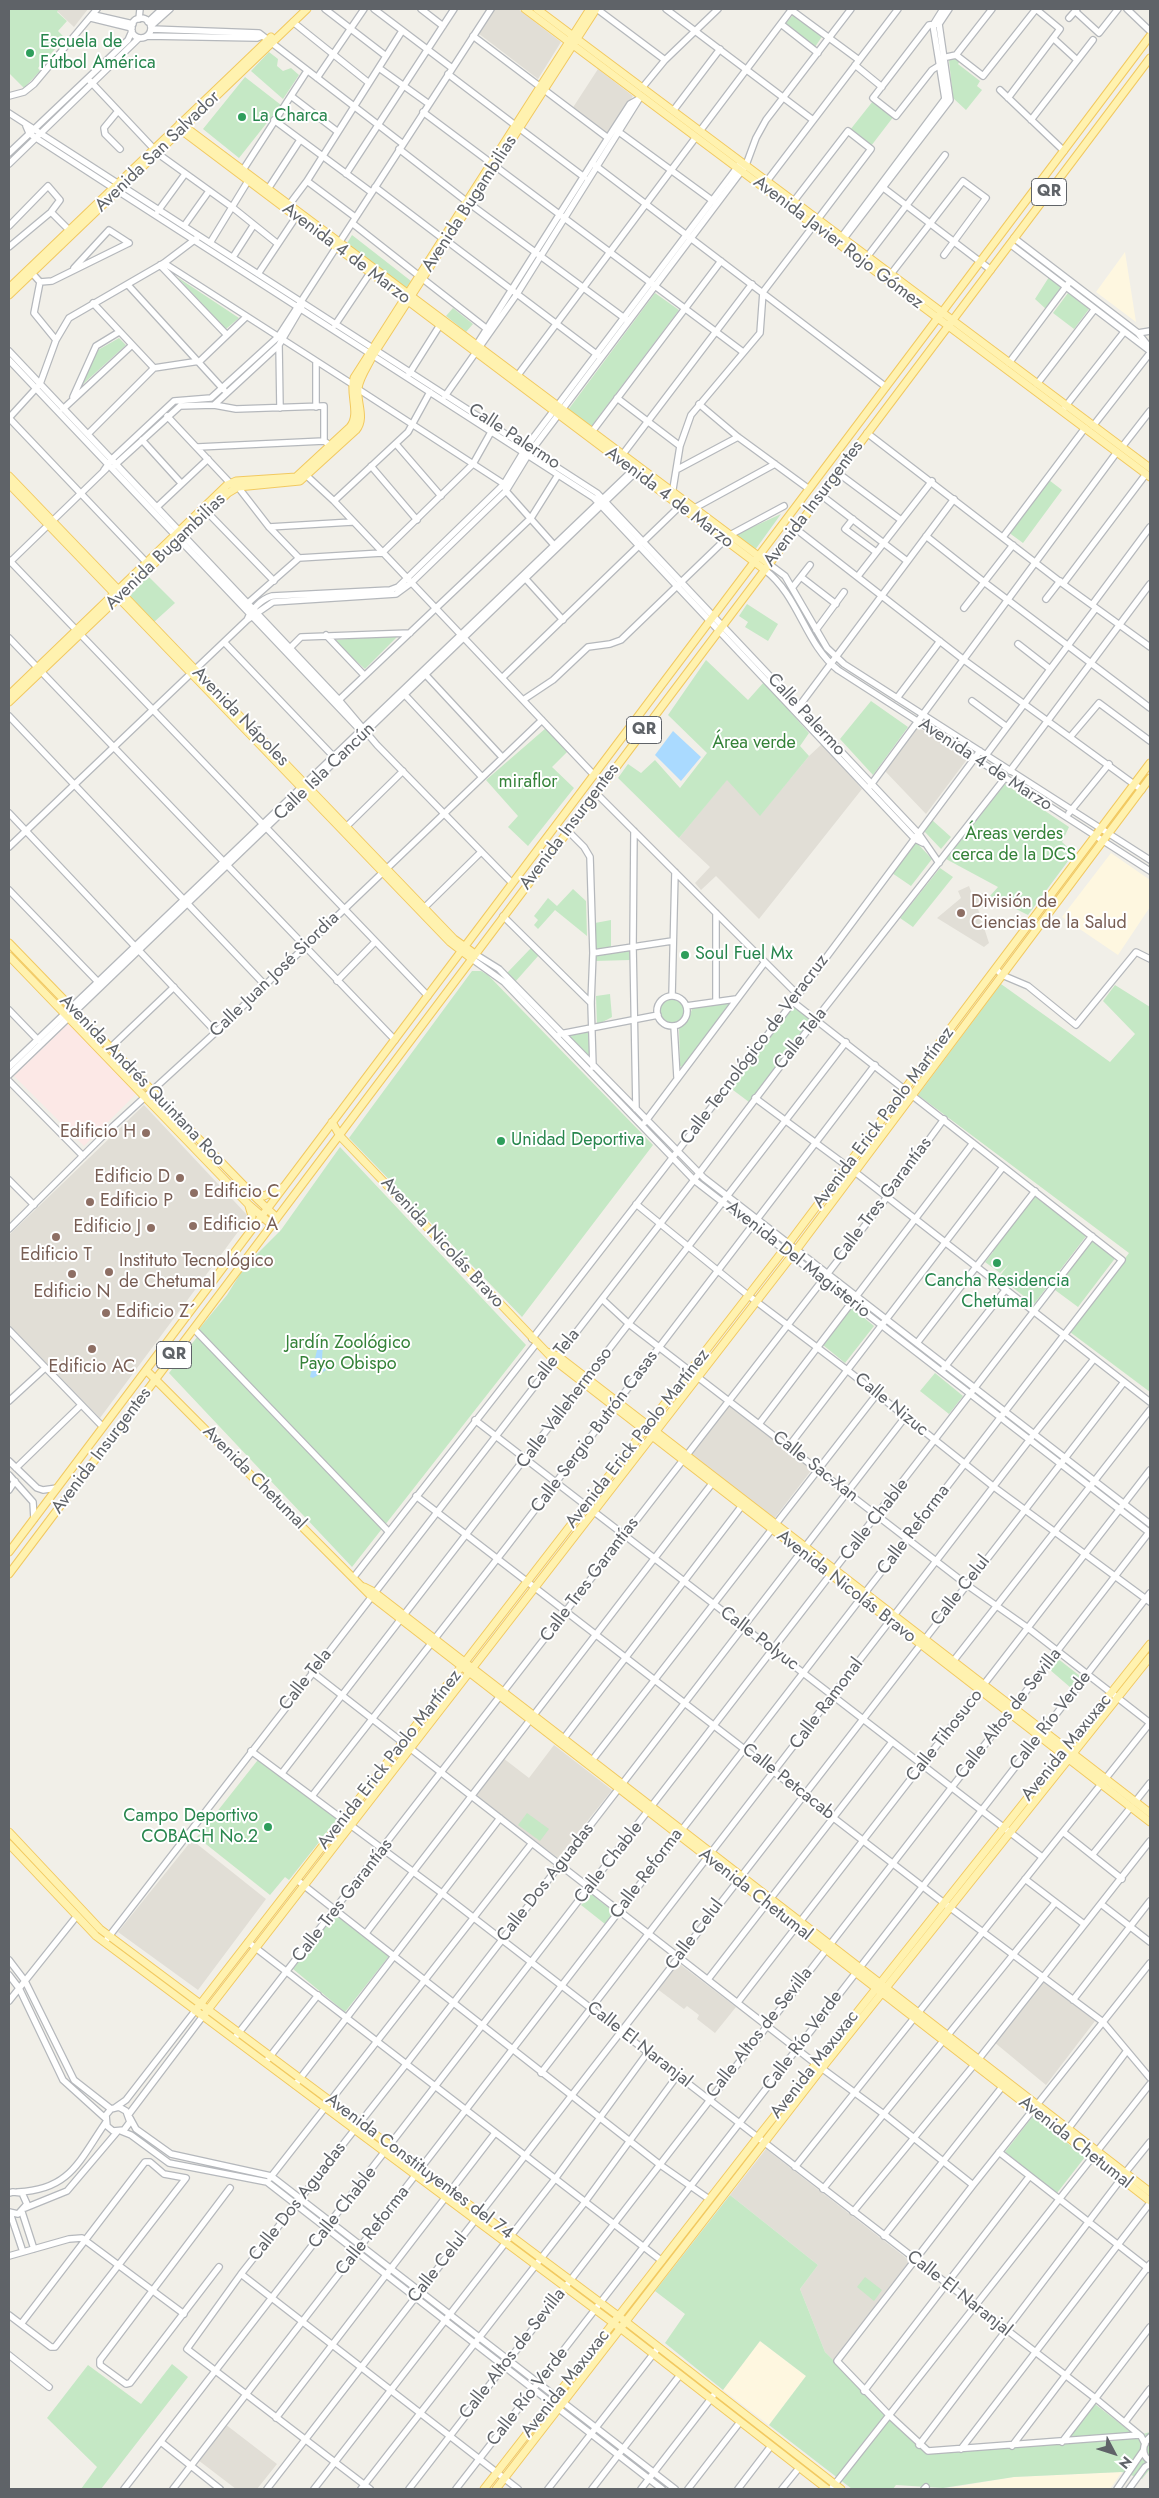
<!DOCTYPE html>
<meta charset="utf-8">
<style>
body{margin:0}
#map{position:relative;width:1159px;height:2498px;overflow:hidden;background:#f1efe8;font-family:Jost,sans-serif}
canvas{display:block}
.frame{position:absolute;inset:0;border:10px solid #5f6368;pointer-events:none}
.north{position:absolute;left:1089px;top:2428px;width:50px;height:50px;-webkit-text-stroke:4px #fff;paint-order:stroke;rotate:130deg;font-size:14px;font-weight:700;line-height:20px;text-align:center;color:#5f6368}
.north::after{content:'';display:block;margin:auto;width:18px;height:22px;background:#5f6368;clip-path:polygon(50% 0,100% 100%,50% 72%,0 100%)}
</style>
<div id="map">
<canvas width="1159" height="2498"></canvas>
<div class="frame"></div>
<div class="north">N</div>
</div>
<script>
const g = document.querySelector('canvas').getContext('2d');
g.lineJoin = 'round';
function fill(path, color) {
  g.fillStyle = color;
  g.fill(path, 'evenodd');
}
function trace(path, color, width, dash) {
  g.strokeStyle = color;
  g.lineWidth = width;
  g.lineCap = dash ? 'butt' : 'round';
  g.setLineDash(dash || []);
  g.stroke(path);
}
function label(font, color, halo, rows, align = 'center') {
  g.font = font + ' Jost,sans-serif';
  g.lineWidth = 4;
  g.setLineDash([]);
  g.textBaseline = 'middle';
  g.strokeStyle = halo;
  g.fillStyle = color;
  for (const [text, x, y, turn = 0] of rows) {
    g.save();
    g.translate(x, y);
    g.rotate((+turn || 0) * Math.PI / 180);
    g.textAlign = isNaN(turn) ? turn : align;
    if (halo) g.strokeText(text, 0, 0);
    g.fillText(text, 0, 0);
    g.restore();
  }
}
fill(new Path2D(`
 M1125 252 1136 322 1096 292Z
 M1111 853 1150 880V907L1118 955 1062 917Z
 M760 2341 806 2376 769 2425 723 2390Z
 M1122 2472 1110 2489H942L1014 2477Z`), '#fef7e0');
fill(new Path2D(`
 M59 9H88L74 27 57 11Z
 M493 9H518L561 42 538 79 478 33Z
 M598 69 633 96 607 135 572 109Z
 M916 726 968 758 926 814 884 770Z
 M823 743 862 789 759 919 716 876 701 890 695 883 710 867 679 838 727 779 760 815 809 756Z
 M969 886 972 894 987 893 984 906 978 909 989 943 984 947 937 918 961 898 958 891Z
 M144 1105 249 1217 100 1418 9 1325V1235Z
 M730 1404 813 1468 774 1519 691 1455Z
 M554 1745 612 1790 558 1858 475 1795 503 1758 529 1778Z
 M192 1840 266 1899 198 1990 118 1932Z
 M677 1962 736 2007 715 2033 697 2019 699 2015 687 2006 684 2009 656 1988Z
 M1042 1980 1095 2021 1046 2085 994 2042Z
 M766 2149 910 2261 834 2361 825 2352 800 2289 818 2265 730 2195Z
 M225 2424 277 2464 257 2489H236L198 2460Z`), '#e1ded6');
fill(new Path2D(`
 M69 1023 137 1093 84 1146 14 1076Z`), '#fce8e6');
fill(new Path2D(`
 M9 9H59L57 12 67 21 58 31 65 38 38 68 40 71 24 88 9 73Z
 M794 14 823 35 815 47 785 24Z
 M269 52 278 59 277 66 283 71 291 68 299 75 283 99 251 71Z
 M957 58 960 61 958 64 980 81 977 86 982 90 966 110 953 98 949 60Z
 M245 77 281 105 239 158 203 129Z
 M873 101 894 116 871 146 850 130Z
 M352 235 411 281 405 290 346 245Z
 M177 277 239 318 226 329Z
 M1049 277 1063 288 1047 310 1035 299Z
 M655 293 679 310 590 428 568 410Z
 M1068 293 1089 309 1074 329 1053 313Z
 M453 308 473 324 466 332 446 316Z
 M119 338 126 345 82 385 98 350Z
 M1049 480 1062 490 1023 543 1008 532Z
 M781 514 755 550 735 535Z
 M148 576 175 603 154 622 130 596Z
 M747 604 778 624 768 641 745 627 748 622 739 616Z
 M398 636 365 669 332 640Z
 M706 660 748 700 764 682 809 733 800 746 809 756 760 816 727 780 679 838 618 778 628 764 641 773 655 760 680 788 707 753 668 715Z
 M871 701 908 727 873 775 840 739Z
 M546 728 567 752 552 767 574 788 528 846 508 827 518 816 486 780Z
 M1005 784 1069 827 1062 842 1074 853 1028 915 990 896 998 887 946 859Z
 M932 820 951 837 941 849 924 831Z
 M916 842 932 859 911 886 892 873Z
 M940 868 953 877 913 927 900 918Z
 M573 889 586 901 587 936 555 910 538 929 534 925 538 920 534 916 548 898 557 906Z
 M611 920V947L595 950V923Z
 M531 948 539 955 515 982 507 973Z
 M630 949V960L595 961V956Z
 M472 971H481L488 975 653 1145 522 1317 349 1138Z
 M1001 984 1110 1062 1135 1034 1103 1001 1115 985 1150 1007V1392L1070 1332 1129 1253 918 1095Z
 M610 994 612 1017 597 1025 596 996Z
 M660 1011a13 13 0 1 1 26 0a13 13 0 1 1-26 0Z
 M733 1001 682 1067 680 1066 679 1026 688 1019 693 1007Z
 M794 1004 814 1019 749 1102 729 1087Z
 M592 1030 593 1062 566 1034Z
 M340 1147 526 1345 352 1567 169 1373 201 1332 199 1329 227 1295 245 1266 281 1230Z
 M1035 1193 1087 1235 1034 1304 999 1277 1009 1264 1000 1273 985 1262 993 1252 991 1250Z
 M1093 1239 1116 1257 1078 1307 1055 1290Z
 M851 1307 874 1326 845 1363 823 1345Z
 M935 1373 963 1396 949 1414 920 1391Z
 M1057 1658 1080 1676 1071 1688 1049 1669Z
 M261 1756 339 1817 289 1880 285 1877 270 1895 197 1837Z
 M527 1813 549 1829 540 1841 518 1825Z
 M591 1894 614 1912 605 1924 581 1905Z
 M335 1915 363 1931 389 1956 345 2012 293 1969Z
 M1033 2116 1085 2157 1057 2193 1005 2152Z
 M730 2195 818 2265 800 2289 825 2352 884 2410 932 2449 1063 2440 1095 2404 1136 2436 1150 2432V2469L1142 2479 1122 2472 1014 2477 943 2488 896 2485 893 2489H852L769 2425 806 2376 760 2341 723 2390 665 2343 685 2314 655 2291Z
 M865 2277 882 2290 874 2301 857 2287Z
 M172 2364 188 2377 101 2489H81L97 2467 47 2418 88 2365 141 2404Z`), '#c5e8c5');
fill(new Path2D(`
 M673 731 701 757 681 781 655 755Z
 M323 1344 322 1359 326 1370 313 1378 310 1377C313 1365 316 1356 318 1345Z`), '#aadaff');
const minor = new Path2D(`
 M325 9 386 56
 M374 9 452 68
 M421 9 443 26
 M597 9 665 60
 M666 9 813 120
 M790 9 859 60
 M1127 9 1150 31
 M1075 11 1099 33 1118 9
 M94 15 133 24
 M91 18 132 28
 M1069 18 1077 9
 M131 28a10 10 0 1 1 20 0a10 10 0 1 1-20 0Z
 M139 19 140 9
 M148 22 162 9
 M293 22 369 83
 M781 24 818 53
 M937 24 929 25 873 98 896 116 932 70 943 63
 M151 26 170 9
 M151 29 259 33 403 144
 M147 36 257 38 262 36
 M473 36 608 138
 M1053 38 1077 60
 M956 55 983 76 1036 9 1060 29 1008 98
 M942 58 956 55 992 9
 M855 65 882 87
 M379 68 429 104
 M448 74 515 125
 M317 78 364 9
 M90 81 154 149
 M642 88 665 60 718 9
 M1000 90 1064 151
 M9 96 24 92 34 84 97 9
 M291 96 338 132
 M118 111 104 128 105 134 120 149
 M673 111 720 49
 M423 112 743 352
 M9 113 597 493 919 834 939 863
 M274 120 371 192
 M1031 120 1093 40
 M26 126 29 133 36 138 113 188 594 498 915 839 923 843
 M519 128 584 177
 M700 131 792 9
 M619 132 713 201
 M399 149 466 201
 M9 153 128 40 132 31
 M157 153 232 207 278 244
 M592 163 886 387
 M9 164 139 38
 M241 173 307 71
 M346 174 454 9
 M307 181 355 217
 M767 181 898 9
 M881 186 991 270
 M375 187 442 238
 M268 189 300 140
 M794 201 848 131 871 149 818 219
 M470 204 627 320
 M289 205 307 181 402 31
 M158 211 185 174
 M51 212 69 230
 M352 223 418 275
 M9 226 48 186 60 200 51 212 9 247
 M184 226 209 191
 M1014 238 1138 333 1150 348
 M840 239 945 99 933 25 943 9
 M447 241 599 356
 M842 241 950 100 939 24 949 9
 M210 243 248 181
 M1010 244 1150 351
 M233 257 253 226
 M867 257 945 155
 M164 263 352 384
 M160 265 227 335
 M74 268 109 230 129 243
 M32 273 40 282 52 281 129 243
 M258 274 296 217
 M891 274 963 181 986 198 944 255
 M423 279 487 329
 M40 282 34 313 56 340
 M128 285 224 390
 M93 303 154 368
 M335 325 370 273
 M1138 333 1150 331
 M279 345 280 408
 M474 349 608 138 630 104 639 99
 M9 351 339 700 377 745 512 883
 M9 360 362 732
 M316 363V407
 M1009 363 1068 284
 M409 374 440 325
 M515 379 696 137
 M1037 384 1094 310
 M358 389 504 484 506 491 554 545
 M445 396 517 294 641 96
 M73 397 96 346 119 332
 M617 398 680 446
 M699 404 738 437 809 489
 M214 405 236 409 324 406V441
 M1065 407 1124 332
 M63 409 132 345
 M167 416 230 483
 M9 418 40 384 56 340 69 318 164 263 197 238
 M9 418 147 563
 M1093 426 1150 353
 M591 433 721 261
 M867 433 1063 584 1150 647
 M88 434 154 368 200 361 246 317
 M142 440 181 483
 M396 444 441 496
 M198 447 324 441 327 443
 M1122 447 1150 411
 M623 454 752 284
 M115 465 180 406 214 405 279 345 302 306
 M371 466 417 520
 M678 469 738 437
 M104 470 112 459 174 401 211 398 278 337 491 9
 M838 473 901 520
 M307 476 334 501 594 775
 M238 487 269 527 299 558
 M672 495 680 446 691 415 760 333 763 292 814 225
 M821 495 907 561
 M334 501 408 432 430 392
 M157 507 208 459
 M691 510 775 464
 M207 512 274 581
 M853 519 845 529 876 552
 M269 527 352 522
 M796 529 964 660 1142 790
 M926 536 984 582 1150 708
 M1003 537 1085 428
 M9 560 428 996
 M9 563 106 469
 M769 564 785 576 827 648 844 664 1150 860
 M765 570C799 596 805 644 838 670L1150 871
 M858 576 932 481
 M524 577 563 620
 M801 577 836 604
 M1063 584 1146 474
 M792 588 810 565
 M1046 599 1060 581
 M248 603 299 558 382 553 473 464 491 432
 M1092 605 1150 527
 M964 608 1013 545
 M247 620C251 610 261 599 272 596L390 590 398 587 504 484 527 446 739 165
 M816 630 844 592
 M326 635 364 675
 M9 638 395 1040
 M224 642 335 758
 M1018 644 1050 669
 M290 648 301 637 410 633
 M424 673 502 757
 M502 678 680 506
 M405 695 482 777
 M897 698 940 641
 M339 700 531 518 558 475
 M523 700 553 680 588 647 610 644 621 640 730 535 784 506
 M972 701 1007 727
 M797 709 954 499
 M9 716 265 985
 M1071 736 1099 703 1150 741
 M986 755 1096 608
 M1010 771 1150 584
 M870 786 1117 452
 M596 793 798 995
 M9 813 216 1032
 M1069 813 1109 764
 M346 827 403 771
 M568 831 584 847 590 857 593 953 591 1003 593 1067
 M634 831 633 946 636 1109
 M9 847 247 620 273 602 396 594 411 583 506 491 528 455 746 165 756 138 766 120 851 9
 M9 890 100 984
 M424 908 481 852
 M716 913V1001
 M503 916 591 1003
 M593 953 672 941
 M475 954 499 969 704 1178 1150 1524
 M472 959 504 982 694 1180 1150 1533
 M996 969 1002 975 1028 986 1076 1025 1136 952 1150 959
 M337 981 375 942
 M672 996 675 872
 M657 1011a15 15 0 1 1 30 0a15 15 0 1 1-30 0Z
 M686 1006 736 999
 M9 1010 38 1040
 M674 1026 677 1077
 M560 1034 658 1015
 M110 1048 174 987
 M9 1067 634 469
 M9 1075 639 469
 M9 1081 83 1156
 M755 1098 855 1172 1150 1402
 M645 1122 765 962
 M9 1180 34 1205
 M636 1204 749 1296 847 1370 994 1487 1150 1602
 M9 1229 109 1130 216 1032 542 720
 M602 1299 629 1324 967 1585 1028 1628 1150 1723 795 2167
 M194 1329 389 1532
 M9 1330 103 1427
 M532 1339 793 1002 980 751
 M917 1343 1035 1191
 M944 1368 1006 1289
 M9 1401 45 1368
 M475 1420 1042 1857
 M759 1424 973 1143
 M789 1446 1003 1167
 M9 1461 37 1488 43 1490 57 1488
 M16 1468 81 1405
 M9 1475 33 1502 34 1519
 M9 1490 15 1481
 M416 1496 944 1903 1103 2022 1150 2078
 M353 1578 536 1344
 M951 1664 1150 1410
 M312 1672 816 2064 885 2115 973 2185
 M561 1742 744 1503
 M251 1751 443 1894 1095 2398 1141 2436 1145 2444
 M590 1763 877 1394
 M282 1773 846 1042
 M312 1796 508 1545 875 1065
 M1135 1802 1150 1783
 M1063 1832 1122 1879
 M1093 1854 1131 1807
 M1025 1879 1084 1924
 M297 1880 659 2164 709 2199
 M1101 1904 1150 1942
 M366 1933 714 1481
 M107 1939 694 1180 816 1019 1005 778
 M248 1942 662 2261
 M9 1960 25 1981 74 2080 111 2109 119 2107 126 2111 130 2122 124 2130 113 2131 107 2126 106 2115 111 2109
 M9 1975 19 1988 63 2080 105 2118
 M709 1978 892 1742
 M1073 2000 1150 1901
 M9 2001 76 1917
 M738 2002 1150 1470
 M234 2039 887 1197 944 1119
 M268 2059 318 1995
 M541 2073 1034 1434 1094 1359
 M295 2085 500 1818
 M116 2107 126 2100 195 2011
 M129 2114 203 2016
 M130 2118 136 2129 171 2154 271 2176 675 2489
 M1068 2129 1126 2052
 M121 2131 131 2135 169 2163 267 2182 662 2489
 M999 2152 1149 2269
 M1125 2173 1150 2142
 M270 2178 532 1843
 M823 2189 1055 1903
 M18 2192C70 2190 79 2161 106 2122
 M9 2193 13 2192 22 2193 27 2204 18 2214 9 2212
 M25 2208 67 2191 117 2132
 M22 2212 34 2249
 M853 2212 978 2060 1150 1841
 M10 2213 23 2252
 M884 2236 1002 2087
 M9 2256 69 2239 82 2238 184 2314
 M219 2267 130 2383 126 2384 100 2365V2360L230 2188
 M241 2274 518 2489
 M9 2315 51 2347H55L186 2178 164 2174 150 2162H145L21 2324
 M9 2355 49 2387
 M864 2391 1029 2177
 M276 2418 495 2133
 M1125 2422 1150 2389
 M1139 2435 928 2451 889 2415 837 2361 973 2185 1150 1963
 M1150 2437C1142 2444 1141 2455 1150 2461
 M161 2442 220 2489
 M1062 2442 1150 2327
 M919 2445 1121 2179
 M1012 2446 1150 2264
 M961 2449 1150 2203
 M124 2489 1092 1236
 M173 2489 1122 1260 793 1002
 M267 2489 1124 1382
 M314 2489 555 2179 648 2052
 M361 2489 585 2202 677 2076
 M370 2489 187 2349 241 2274 407 2063 906 1416
 M409 2489 1150 1531
 M456 2489 1150 1593
 M548 2489 658 2348
 M592 2489 680 2375
 M641 2489 713 2396
 M688 2489 740 2422
 M738 2489 771 2446
 M782 2489 799 2468
 M831 2489 1150 2084
 M924 2489 926 2487
 M1117 2489 1143 2451
 M1129 2489 1145 2467 1150 2464`);
const major = new Path2D(`
 M525 9 1150 477
 M537 9 1150 468
 M180 123 769 564
 M177 127 765 570
 M9 288 271 37
 M9 295 307 9
 M9 476 454 939 475 954
 M9 484 450 942 472 959
 M9 695 227 485 236 481 296 477 350 427C361 414 349 394 354 378L590 9
 M9 702 228 493 238 487 300 481 356 430C366 418 356 402 358 388 360 376 368 366 373 355L596 9
 M9 943 251 1193 277 1218
 M9 956 249 1205 272 1225
 M332 1122 340 1136 554 1360 1150 1822
 M252 1194 264 1196 281 1188
 M249 1206 252 1216 250 1229
 M547 1352 558 1356 1150 1813
 M146 1370 371 1596 1150 2201
 M9 1552 1150 36
 M9 1574 1150 58
 M364 1587 374 1592 1150 2192
 M9 1832 100 1929 625 2321 841 2489
 M9 1844 96 1936 620 2328 827 2489
 M195 2011 789 1243 1150 763
 M203 2016 797 1249 1150 778
 M484 2489 758 2137 1150 1644
 M496 2489 822 2068 1150 1657`);
trace(minor, '#b5b8bc', 8);
trace(major, '#f2c960', 9);
trace(minor, '#fff', 5.5);
trace(major, '#fff2af', 7);
for (const [x, y, r, color] of [
 [30,53,5,"#2e9e5b"],
 [242,117,5,"#2e9e5b"],
 [961,913,5,"#8d6e63"],
 [685,955,5,"#2e9e5b"],
 [146,1133,5,"#8d6e63"],
 [501,1141,5,"#2e9e5b"],
 [180,1178,5,"#8d6e63"],
 [194,1193,5,"#8d6e63"],
 [90,1202,5,"#8d6e63"],
 [193,1226,5,"#8d6e63"],
 [151,1228,5,"#8d6e63"],
 [56,1237,5,"#8d6e63"],
 [997,1263,5,"#2e9e5b"],
 [109,1272,5,"#8d6e63"],
 [72,1274,5,"#8d6e63"],
 [106,1313,5,"#8d6e63"],
 [92,1349,5,"#8d6e63"],
 [268,1827,5,"#2e9e5b"]
]) {
  const dot = new Path2D();
  dot.arc(x, y, r, 0, 2 * Math.PI);
  g.fillStyle = color;
  g.fill(dot);
  trace(dot, '#fff', 2);
}
for (const [x, y, w] of [
 [1049,192,35],
 [644,730,35],
 [174,1355,35]
]) {
  const box = new Path2D();
  box.roundRect(x - w / 2, y - 13.5, w, 27, 4);
  g.fillStyle = '#fff';
  g.fill(box);
  trace(box, '#5f6368', 1);
}
label('bold 16px', '#5f6368', null, [
 ["QR",1049,192],
 ["QR",644,730],
 ["QR",174,1355]
]);
label('18px', '#27864d', '#fff', [
 ["Escuela de",40,43],
 ["Fútbol América",40,64],
 ["La Charca",252,117],
 ["Soul Fuel Mx",695,955],
 ["Unidad Deportiva",511,1141],
 ["Cancha Residencia",997,1282,"center"],
 ["Chetumal",997,1303,"center"],
 ["Campo Deportivo",258,1817,"right"],
 ["COBACH No.2",258,1838,"right"]
], 'left');
label('18px', '#5f6368', '#fff', [
 ["Avenida San Salvador",158,152,-44],
 ["Avenida Bugambilias",470,204,-57],
 ["Avenida Javier Rojo Gómez",838,243,37],
 ["Avenida 4 de Marzo",346,254,37],
 ["Calle Palermo",514,437,33],
 ["Avenida 4 de Marzo",669,498,37],
 ["Avenida Insurgentes",814,504,-53],
 ["Avenida Bugambilias",166,552,-44],
 ["Calle Palermo",806,715,47],
 ["Avenida Nápoles",240,717,46],
 ["Avenida 4 de Marzo",985,765,33],
 ["Calle Isla Cancún",325,772,-44],
 ["Avenida Insurgentes",570,827,-53],
 ["Calle Juan José Siordia",275,975,-44],
 ["Calle Tela",801,1039,-52],
 ["Calle Tecnológico de Veracruz",755,1050,-53],
 ["Avenida Andrés Quintana Roo",142,1081,46],
 ["Avenida Erick Paolo Martínez",884,1118,-53],
 ["Calle Tres Garantías",883,1200,-53],
 ["Avenida Nicolás Bravo",442,1243,47],
 ["Avenida Del Magisterio",798,1260,38],
 ["Calle Tela",554,1360,-52],
 ["Calle Nizuc",891,1405,39],
 ["Calle Vallehermoso",565,1408,-53],
 ["Calle Sergio Butrón Casas",595,1432,-53],
 ["Avenida Erick Paolo Martínez",638,1439,-52],
 ["Avenida Insurgentes",102,1451,-53],
 ["Calle Sac-Xan",815,1467,38],
 ["Avenida Chetumal",254,1478,45],
 ["Calle Chable",875,1520,-52],
 ["Calle Reforma",914,1530,-53],
 ["Calle Tres Garantías",590,1580,-53],
 ["Avenida Nicolás Bravo",846,1587,38],
 ["Calle Celul",961,1591,-52],
 ["Calle Polyuc",759,1639,37],
 ["Calle Tela",306,1680,-52],
 ["Calle Ramonal",827,1704,-53],
 ["Calle Altos de Sevilla",1009,1714,-52],
 ["Calle Río Verde",1051,1721,-52],
 ["Calle Tihosuco",945,1736,-52],
 ["Avenida Maxuxac",1067,1748,-51],
 ["Avenida Erick Paolo Martínez",390,1760,-52],
 ["Calle Petcacab",788,1782,38],
 ["Calle Chable",609,1863,-52],
 ["Calle Reforma",647,1874,-53],
 ["Calle Dos Aguadas",546,1883,-52],
 ["Avenida Chetumal",755,1895,38],
 ["Calle Tres Garantías",343,1901,-52],
 ["Calle Celul",695,1935,-53],
 ["Calle Altos de Sevilla",760,2033,-52],
 ["Calle Río Verde",803,2041,-53],
 ["Calle El Naranjal",639,2045,38],
 ["Avenida Maxuxac",815,2065,-52],
 ["Avenida Chetumal",1075,2143,38],
 ["Avenida Constituyentes del 74",419,2167,37],
 ["Calle Dos Aguadas",298,2202,-52],
 ["Calle Chable",343,2208,-52],
 ["Calle Reforma",373,2231,-52],
 ["Calle Celul",438,2268,-52],
 ["Calle El Naranjal",959,2294,38],
 ["Calle Altos de Sevilla",513,2354,-52],
 ["Avenida Maxuxac",566,2384,-52],
 ["Calle Río Verde",528,2397,-52]
]);
label('18px', '#348238', '#fff', [
 ["Área verde",754,744],
 ["miraflor",528,783],
 ["Áreas verdes",1014,835],
 ["cerca de la DCS",1014,856],
 ["Jardín Zoológico",348,1344],
 ["Payo Obispo",348,1365]
]);
label('18px', '#785e54', '#fff', [
 ["División de",971,903],
 ["Ciencias de la Salud",971,924],
 ["Edificio H",136,1133,"right"],
 ["Edificio D",170,1178,"right"],
 ["Edificio C",204,1193],
 ["Edificio P",100,1202],
 ["Edificio A",203,1226],
 ["Edificio J",141,1228,"right"],
 ["Edificio T",56,1256,"center"],
 ["Instituto Tecnológico",119,1262],
 ["de Chetumal",119,1283],
 ["Edificio N",72,1293,"center"],
 ["Edificio Z´",116,1313],
 ["Edificio AC",92,1368,"center"]
], 'left');
</script>
